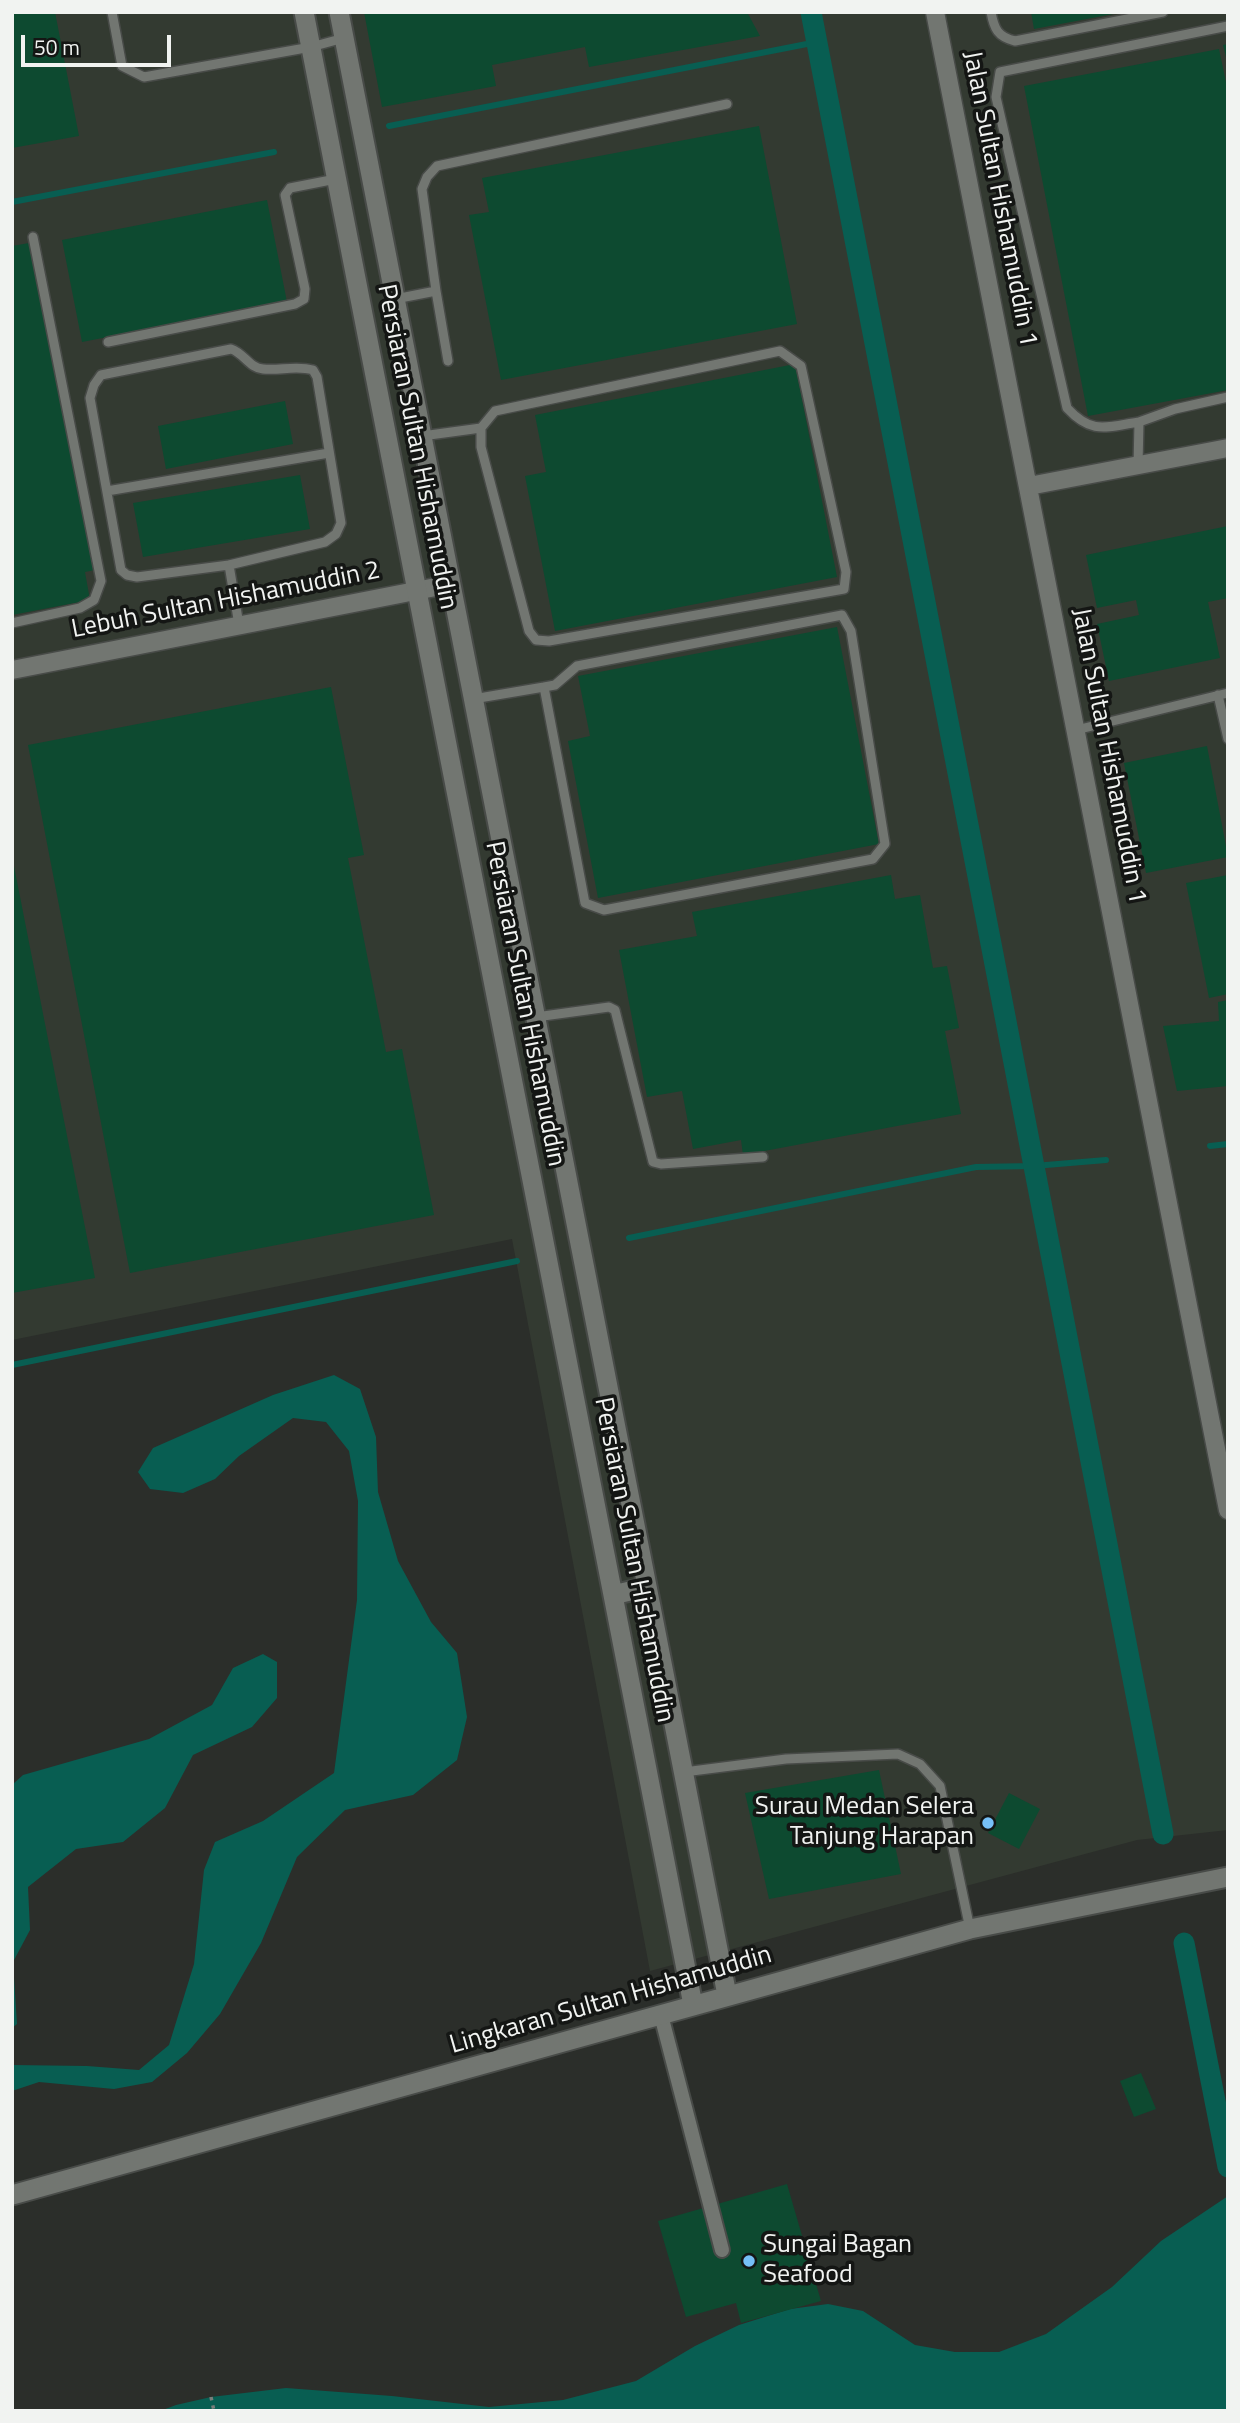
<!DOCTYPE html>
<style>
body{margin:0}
#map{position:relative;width:1240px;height:2423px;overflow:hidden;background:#2b2e2a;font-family:"Titillium Web",sans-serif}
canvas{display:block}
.frame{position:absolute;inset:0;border:14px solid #f1f3f1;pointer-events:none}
.scale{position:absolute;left:21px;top:35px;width:150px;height:32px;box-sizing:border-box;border:4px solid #f1f3f1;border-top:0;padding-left:9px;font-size:21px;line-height:24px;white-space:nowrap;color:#f1f3f1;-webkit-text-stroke:5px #141614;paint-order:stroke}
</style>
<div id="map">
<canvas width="1240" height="2423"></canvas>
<div class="frame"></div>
<div class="scale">50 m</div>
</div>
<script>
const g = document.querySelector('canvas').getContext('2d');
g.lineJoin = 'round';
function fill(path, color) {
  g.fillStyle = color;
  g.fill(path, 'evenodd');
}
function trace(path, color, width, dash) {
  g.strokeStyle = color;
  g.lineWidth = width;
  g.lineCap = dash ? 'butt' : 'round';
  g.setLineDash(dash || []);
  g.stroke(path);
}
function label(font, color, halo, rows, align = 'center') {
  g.font = font + ' "Titillium Web",sans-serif';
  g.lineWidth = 7;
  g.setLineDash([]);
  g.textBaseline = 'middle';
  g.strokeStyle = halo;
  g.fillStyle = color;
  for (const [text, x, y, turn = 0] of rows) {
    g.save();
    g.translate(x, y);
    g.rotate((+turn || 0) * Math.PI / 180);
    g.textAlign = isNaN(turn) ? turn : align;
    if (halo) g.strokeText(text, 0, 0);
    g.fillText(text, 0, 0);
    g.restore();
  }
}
fill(new Path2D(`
 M12 12H1228V1830L1137 1840 650 1971 512 1239 12 1340Z`), '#333a31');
fill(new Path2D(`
 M334 1375 360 1389 376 1437 378 1492 398 1561 431 1622 457 1653 467 1717 457 1760 413 1795 345 1810 297 1857 261 1943 220 2014 187 2053 152 2082 114 2089 39 2082 12 2091V2065L87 2066 139 2070 169 2045 194 1964 204 1870 215 1842 263 1821 334 1773 357 1600 358 1501 349 1451 326 1422 293 1418 239 1456 215 1479 183 1493 150 1489 138 1472 153 1448 273 1395Z
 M263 1654 277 1662V1698L252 1727 193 1755 165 1808 123 1842 76 1849 28 1887 30 1930 13 1962 17 2024 12 2028V1785L23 1775 149 1739 212 1705 233 1668Z
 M1228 2196V2411H160L176 2405 211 2397 286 2388 392 2396 489 2407 563 2400 636 2381 695 2346 739 2325 790 2309 828 2304 863 2311 915 2345 955 2352H999L1046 2334 1112 2287 1161 2241Z`), '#085e52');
trace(new Path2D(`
 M389 126 817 42
 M12 202 274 152
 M1210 1146 1228 1144
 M629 1238 976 1167 1034 1166 1106 1160
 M12 1365 517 1261`), '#085e52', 6);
trace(new Path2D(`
 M811 12 1163 1834
 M1184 1943 1228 2167`), '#085e52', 21);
fill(new Path2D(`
 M12 12H55L79 136 12 148Z
 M364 12H747L760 36 589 67 585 47 492 65 496 86 382 107Z
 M1031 12H1113V14L1034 29Z
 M1228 44V61H1227L1223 45Z
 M1219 49 1228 92V390L1088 416 1024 86Z
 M759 126 797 324 501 380 469 215 489 212 482 178Z
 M267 200 287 302 82 342 62 240Z
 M29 243 95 570 85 572 90 600 12 615V246Z
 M795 364 837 577 555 631 525 476 546 472 535 415Z
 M285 401 293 444 166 469 158 426Z
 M300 475 310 529 143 557 133 503Z
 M1228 526V598L1208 602 1220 658 1109 681 1097 624 1139 615 1136 600 1097 608 1086 555Z
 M837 627 879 844 598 898 568 741 590 736 578 676Z
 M331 687 364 855 348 858 386 1052 402 1049 434 1215 130 1273 28 745Z
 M1207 746 1228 857 1146 873 1124 763Z
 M12 856 95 1278 12 1293Z
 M891 875 895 899 920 895 933 968 947 966 959 1028 945 1031 961 1114 743 1155 741 1140 693 1149 682 1091 647 1097 619 950 697 936 692 912Z
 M1228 875V994L1209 998 1186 883Z
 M1228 1000V1086L1177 1091 1163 1026 1219 1021 1218 1002Z
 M879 1770 901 1874 769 1899 745 1793Z
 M1009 1793 1040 1809 1019 1849 988 1833Z
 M1141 2073 1156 2109 1134 2117 1120 2081Z
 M787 2184 821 2301 741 2323 736 2303 686 2317 658 2221Z`), '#0d4a30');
const service = new Path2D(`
 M112 12 122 66 144 77 311 47 344 38
 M991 12C994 29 998 37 1015 41L1163 12
 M436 291 448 361
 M395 299 436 291 422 189 427 177 437 166 727 104
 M108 342 295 304 304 299 305 289 285 195 290 188 336 179
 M780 351 801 366 846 572 844 589 549 641 536 640 529 631 481 447V428L495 411Z
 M1139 422C1106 427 1092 435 1067 408L996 97 1000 72 1228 26
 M422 436 481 428
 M1138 466 1139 422 1175 409 1228 397
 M107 491 329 453
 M229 565 137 577 127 575 121 570 90 398 94 385 101 375 231 349C244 353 249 368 263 369 279 371 296 365 313 370L317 377 341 523 336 534 325 542 229 565 239 625
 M12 623 80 608 94 600 101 581 33 237
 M1218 695 1228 739
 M473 699 544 687 555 685 577 666 842 615 851 631 885 844 873 859 604 910 585 903 544 687
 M1076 730 1228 693
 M536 1017 609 1007 615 1010 653 1162 661 1164 763 1157
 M684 1772 786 1759 898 1754 920 1764 940 1786 970 1929`);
const pedestrian = new Path2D(`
 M661 2015 722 2250`);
const minor = new Path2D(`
 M935 12 1228 1510
 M1029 486 1228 448
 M12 670 451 584`);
const tertiary = new Path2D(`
 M304 12 693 2005
 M339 12 727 1995
 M613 1595 647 1587
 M12 2195 970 1929 1228 1877`);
trace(service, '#484b48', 12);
trace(pedestrian, '#484b48', 18);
trace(minor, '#484b48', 21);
trace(tertiary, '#484b48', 23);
trace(new Path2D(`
 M211 2397 214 2411`), '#7a7d7a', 3.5, [3.5, 5]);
trace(service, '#727671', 9);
trace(pedestrian, '#727671', 14);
trace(minor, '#727671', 18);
trace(tertiary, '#727671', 19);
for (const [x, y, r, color] of [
 [988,1823,7,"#76c0f7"],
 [749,2261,7,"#76c0f7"]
]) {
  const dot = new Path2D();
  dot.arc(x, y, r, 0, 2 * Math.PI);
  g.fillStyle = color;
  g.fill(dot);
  trace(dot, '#141614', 2.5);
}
label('26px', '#f1f3f1', '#141614', [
 ["Jalan Sultan Hishamuddin 1",999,199,79],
 ["Persiaran Sultan Hishamuddin",416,447,79],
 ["Lebuh Sultan Hishamuddin 2",226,601,-11],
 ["Jalan Sultan Hishamuddin 1",1108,756,79],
 ["Persiaran Sultan Hishamuddin",524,1004,79],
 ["Persiaran Sultan Hishamuddin",633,1560,79],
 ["Lingkaran Sultan Hishamuddin",611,2001,-16]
]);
label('26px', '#f1f3f1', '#141614', [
 ["Surau Medan Selera",974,1808],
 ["Tanjung Harapan",974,1838],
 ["Sungai Bagan",763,2246,"left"],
 ["Seafood",763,2276,"left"]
], 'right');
</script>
